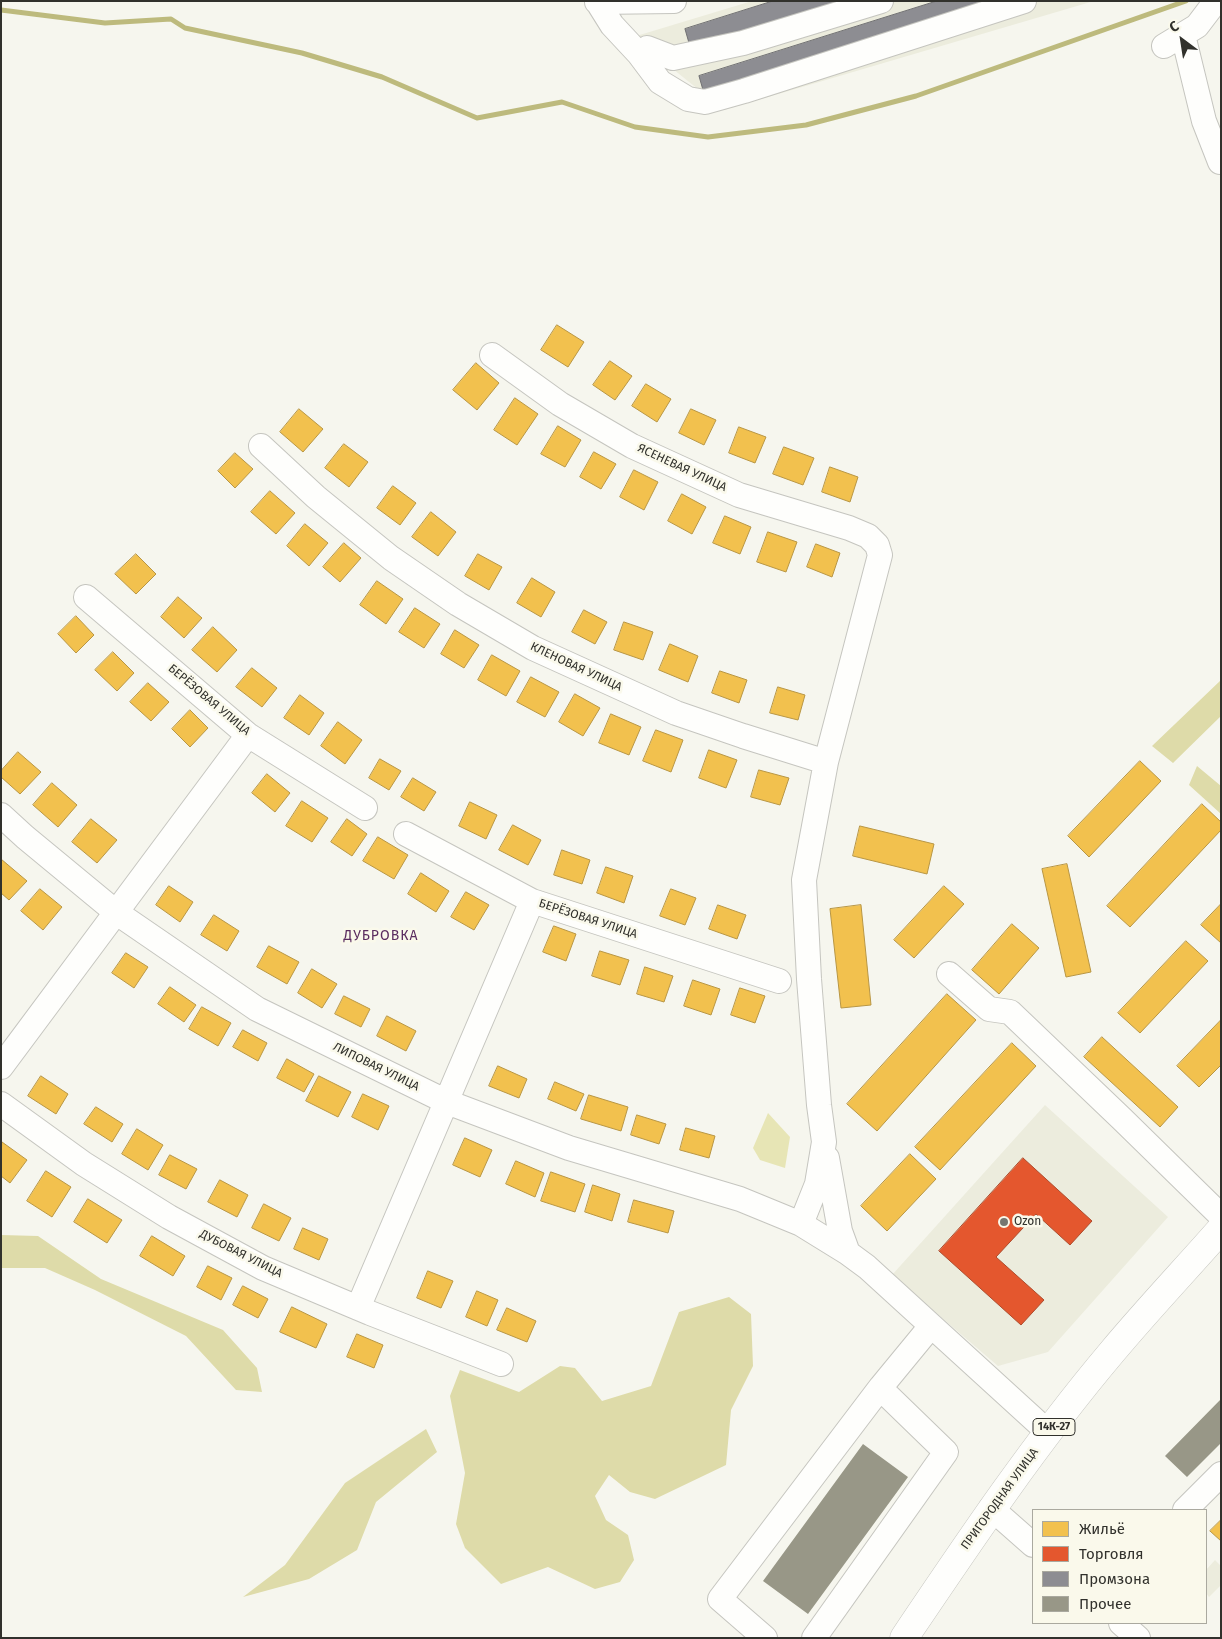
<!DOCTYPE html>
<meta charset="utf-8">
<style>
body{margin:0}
#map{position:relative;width:1222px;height:1639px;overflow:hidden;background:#f6f6ee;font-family:"Fira Sans",sans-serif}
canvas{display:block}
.frame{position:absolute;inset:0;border:2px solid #31312c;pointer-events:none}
.legend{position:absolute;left:1032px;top:1509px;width:175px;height:115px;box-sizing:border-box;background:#faf9eb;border:1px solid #aaa99f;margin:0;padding:6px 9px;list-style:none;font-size:15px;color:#31312c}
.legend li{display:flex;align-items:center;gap:10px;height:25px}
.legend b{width:25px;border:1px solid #aaa99f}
.north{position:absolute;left:1157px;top:15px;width:50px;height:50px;-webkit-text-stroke:4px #faf9eb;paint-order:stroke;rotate:329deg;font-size:14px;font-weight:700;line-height:20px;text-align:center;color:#31312c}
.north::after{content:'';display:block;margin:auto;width:18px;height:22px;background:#31312c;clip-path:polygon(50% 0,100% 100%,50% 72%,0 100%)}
</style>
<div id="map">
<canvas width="1222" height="1639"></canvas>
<div class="frame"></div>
<ul class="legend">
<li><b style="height:14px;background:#f2c14e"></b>Жильё</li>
<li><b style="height:14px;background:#e4572e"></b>Торговля</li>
<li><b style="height:14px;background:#8d8d92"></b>Промзона</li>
<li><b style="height:14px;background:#989787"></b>Прочее</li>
</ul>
<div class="north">С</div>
</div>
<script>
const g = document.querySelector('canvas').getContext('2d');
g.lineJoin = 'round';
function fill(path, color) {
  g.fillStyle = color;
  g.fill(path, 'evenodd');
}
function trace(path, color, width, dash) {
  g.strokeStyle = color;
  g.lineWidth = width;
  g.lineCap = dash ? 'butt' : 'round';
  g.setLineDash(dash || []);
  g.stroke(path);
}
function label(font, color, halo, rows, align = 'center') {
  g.font = font + ' "Fira Sans",sans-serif';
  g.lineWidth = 5;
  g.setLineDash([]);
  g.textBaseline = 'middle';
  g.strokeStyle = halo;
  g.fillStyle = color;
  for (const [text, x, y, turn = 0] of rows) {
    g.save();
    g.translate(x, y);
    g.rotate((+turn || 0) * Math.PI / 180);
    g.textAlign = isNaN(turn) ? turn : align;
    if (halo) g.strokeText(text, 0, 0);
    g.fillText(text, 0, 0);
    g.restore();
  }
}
fill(new Path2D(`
 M752 1H1094L724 110 633 37Z
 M1045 1105 1168 1217 1048 1352 998 1366 892 1275Z
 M1215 1560 1221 1566V1585L1209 1597 1206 1593V1570Z`), '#ececdd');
fill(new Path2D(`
 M768 1113 790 1137 785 1168 760 1160 753 1148Z`), '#e7e5b5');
fill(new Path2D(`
 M1221 680V716L1173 763 1152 746Z
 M1197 766 1221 786V814L1189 785Z
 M1 1235 38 1236 101 1279 223 1330 257 1368 262 1392 236 1390 186 1336 95 1290 45 1268H1Z
 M729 1297 751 1314 753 1366 731 1410 726 1465 655 1499 630 1492 609 1475 595 1496 606 1520 628 1535 634 1560 620 1582 595 1589 548 1567 501 1584 465 1548 456 1524 465 1473 450 1396 460 1370 519 1392 560 1366 575 1368 602 1401 651 1386 679 1312Z
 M426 1429 437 1452 376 1502 357 1550 309 1579 243 1597 285 1565 345 1483Z`), '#dedba9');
const homes = new Path2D(`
 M557 325 584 342 568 367 541 350Z
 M610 361 632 376 615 400 593 385Z
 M476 363 499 383 477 410 453 390Z
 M646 384 671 399 657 422 632 406Z
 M515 398 538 414 517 445 494 430Z
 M299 409 323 429 303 452 280 432Z
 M691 409 716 420 704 445 679 433Z
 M558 426 581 440 565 467 541 454Z
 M739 427 766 437 755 463 729 453Z
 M344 444 368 462 349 487 325 468Z
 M784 447 814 458 803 485 773 474Z
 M594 452 616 464 601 489 580 477Z
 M235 453 253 469 235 488 218 471Z
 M830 467 858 477 850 502 822 492Z
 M634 470 658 482 644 510 620 497Z
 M393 486 416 503 400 525 377 508Z
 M270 491 295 513 276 534 251 512Z
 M682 494 706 507 692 534 668 521Z
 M431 512 456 532 438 556 412 537Z
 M725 516 751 527 740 554 713 543Z
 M305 524 328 543 309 566 287 546Z
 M768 532 797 542 786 572 757 562Z
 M344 543 361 558 340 582 323 567Z
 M816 544 840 553 832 577 807 567Z
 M136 554 156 574 136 594 115 574Z
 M478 554 502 567 489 590 465 576Z
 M532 578 555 592 541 617 517 603Z
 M377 581 403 599 386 624 360 605Z
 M178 597 202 618 184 638 161 617Z
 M415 608 440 624 424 648 399 632Z
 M584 610 607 622 595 644 572 632Z
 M76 616 94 635 76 653 58 634Z
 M624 622 653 632 643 660 614 650Z
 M213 627 237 650 217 672 192 650Z
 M455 630 479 645 464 668 441 654Z
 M670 644 698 656 688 682 659 670Z
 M113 652 134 673 117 691 95 670Z
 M492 655 520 671 506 696 478 680Z
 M252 668 277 688 262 707 236 687Z
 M720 671 747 680 739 703 712 693Z
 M531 677 559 692 545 717 517 702Z
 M148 683 169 702 151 721 130 702Z
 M778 687 805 695 798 720 770 713Z
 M575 694 600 708 583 736 559 722Z
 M300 695 324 713 309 735 284 718Z
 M190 710 208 728 190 747 172 729Z
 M611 714 641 727 629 755 599 743Z
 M338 722 362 740 345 764 321 746Z
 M656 730 683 740 671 772 643 761Z
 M709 750 737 760 726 788 699 778Z
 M18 752 41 772 20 794 1 777V771Z
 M380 759 401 771 389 790 369 778Z
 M1140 761 1161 781 1089 857 1068 836Z
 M759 770 789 778 780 805 751 797Z
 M267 774 290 793 275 812 252 793Z
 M413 778 436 792 424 811 401 797Z
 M52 783 77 805 58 827 33 805Z
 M302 801 328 818 312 842 286 826Z
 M470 802 497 815 486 839 459 826Z
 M1202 804 1221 822V830L1130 927 1107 906Z
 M91 819 117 840 97 863 72 842Z
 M347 819 367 834 352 856 331 842Z
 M513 825 541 840 528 865 499 850Z
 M860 826 934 844 927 874 853 856Z
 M378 837 408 855 394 879 363 861Z
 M562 850 590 860 582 884 554 875Z
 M1 859 27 881 9 900 1 893Z
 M1067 864 1091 972 1066 977 1042 869Z
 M606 867 633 876 624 903 597 893Z
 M421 873 449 891 436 912 408 894Z
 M169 886 193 902 180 922 156 905Z
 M944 886 964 904 914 958 894 940Z
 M40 889 62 907 43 930 21 911Z
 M671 889 696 898 685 925 660 916Z
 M466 892 489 905 474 930 451 917Z
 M1221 904V943L1201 925Z
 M718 905 746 915 737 939 709 929Z
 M861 905 871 1005 841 1008 830 909Z
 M214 915 239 931 227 951 201 935Z
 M1012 924 1039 948 999 994 972 970Z
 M554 926 576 934 566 961 543 952Z
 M1186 941 1208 961 1140 1033 1118 1013Z
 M269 946 299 962 287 984 257 967Z
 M600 951 629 960 620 985 592 976Z
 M126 953 148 967 134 988 112 973Z
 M645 967 673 976 664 1002 637 994Z
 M312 969 337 984 322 1008 298 993Z
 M693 980 720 989 711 1015 684 1006Z
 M170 987 196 1005 184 1022 158 1004Z
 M740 988 765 996 755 1023 731 1015Z
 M947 994 976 1020 877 1131 847 1104Z
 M344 996 370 1009 361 1027 335 1014Z
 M202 1007 231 1023 218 1046 189 1029Z
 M387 1016 416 1031 406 1051 377 1036Z
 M1221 1020V1065L1199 1087 1177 1066Z
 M243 1030 267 1043 258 1061 233 1047Z
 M1102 1037 1178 1107 1160 1127 1084 1057Z
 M1012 1043 1036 1066 940 1170 915 1147Z
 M287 1059 314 1074 304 1092 277 1078Z
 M498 1066 527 1079 519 1098 489 1086Z
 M41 1076 68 1094 56 1114 28 1096Z
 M319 1076 351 1092 338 1117 306 1101Z
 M555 1082 584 1094 576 1111 548 1099Z
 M363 1094 389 1106 378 1130 352 1117Z
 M589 1095 628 1107 621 1131 581 1119Z
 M96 1107 123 1124 112 1142 84 1124Z
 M637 1115 666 1124 659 1144 631 1135Z
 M686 1128 715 1136 709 1158 680 1150Z
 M137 1129 163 1145 148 1170 122 1154Z
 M465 1138 492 1150 480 1177 453 1165Z
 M2 1142 27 1160 10 1183 1 1176Z
 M910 1154 936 1179 887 1231 861 1206Z
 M170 1155 197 1169 186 1189 159 1175Z
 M516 1161 544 1173 535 1197 506 1184Z
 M46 1171 71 1187 52 1217 27 1201Z
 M551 1172 585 1184 575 1212 541 1201Z
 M220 1180 248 1195 237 1217 208 1202Z
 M593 1185 620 1194 612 1221 585 1212Z
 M88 1199 122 1220 107 1243 74 1222Z
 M634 1200 674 1211 668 1233 628 1222Z
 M264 1204 291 1218 279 1241 252 1228Z
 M303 1228 328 1239 319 1260 294 1249Z
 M152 1236 185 1256 173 1276 140 1256Z
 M208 1266 232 1278 221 1300 197 1287Z
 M428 1271 453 1281 441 1308 417 1298Z
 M243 1286 268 1299 258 1318 233 1305Z
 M477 1291 498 1300 487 1326 466 1317Z
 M292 1307 327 1324 316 1348 280 1332Z
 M507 1308 536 1321 527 1342 497 1330Z
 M357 1334 383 1345 374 1368 347 1357Z
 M1221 1520V1541L1210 1531Z`);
fill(homes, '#f2c14e');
trace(homes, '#b89644', 1);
const shops = new Path2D(`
 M1023 1158 1092 1221 1070 1245 1036 1214 996 1257 1044 1300 1021 1325 939 1251Z`);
fill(shops, '#e4572e');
trace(shops, '#ae4c2d', 1);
const industry = new Path2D(`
 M773 1H846L691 50 685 29Z
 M937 1H1010L705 97 699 76Z`);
fill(industry, '#8d8d92');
trace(industry, '#717173', 1);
trace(new Path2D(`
 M1 10 105 23 171 19 185 28 302 53 382 77 477 118 562 102 635 127 708 137 806 125 916 96 1186 1`), '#bdba7d', 5);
fill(new Path2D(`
 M1221 1399V1443L1187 1477 1165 1456Z
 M863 1444 908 1477 808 1614 763 1581Z`), '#989787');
const minor = new Path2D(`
 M597 1 612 25 639 54
 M881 1 743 43 673 58 647 48 639 54 660 82 688 99 705 102 744 91 1024 1
 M597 2 674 1
 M1183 35 1204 121 1220 162
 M1164 46 1197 26 1216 1
 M492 355 560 404 632 446 739 495 849 528 868 536 877 545 880 555 826 762
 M261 446 316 497 391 558 458 604 533 648 676 713 743 736 826 762 804 880 809 979 819 1105 824 1142 817 1184 801 1224
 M86 597 248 735 365 808
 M1 815 25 837 117 913 257 1009 447 1102 569 1148 740 1199 801 1224 848 1253 867 1267 1049 1433
 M406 834 532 901 779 981
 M949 974 989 1009 1010 1012 1122 1119 1221 1216
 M1 1067C84 957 165 845 248 735
 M1 1104 84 1164 169 1217 263 1268 370 1313 501 1364
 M827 1158 840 1231 848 1253
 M358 1308 532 901
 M880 1388 931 1326
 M991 1508 1033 1545
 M1185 1510 1221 1474
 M1121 1623 1138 1638
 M765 1638 720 1599 880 1388 946 1452 814 1638`);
const major = new Path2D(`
 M904 1638C970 1540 1036 1442 1112 1352 1147 1310 1185 1270 1221 1229`);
trace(minor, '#c5c5bf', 26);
trace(major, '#c5c5bf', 29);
trace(minor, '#fefefc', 24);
trace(major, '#fefefc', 28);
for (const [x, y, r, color] of [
 [1004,1222,5,"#767670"]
]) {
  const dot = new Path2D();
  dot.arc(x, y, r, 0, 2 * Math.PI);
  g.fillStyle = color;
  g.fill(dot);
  trace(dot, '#faf9eb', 2);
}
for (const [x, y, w] of [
 [1054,1427,42]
]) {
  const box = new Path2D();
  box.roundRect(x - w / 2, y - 8.5, w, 17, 4);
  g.fillStyle = '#faf9eb';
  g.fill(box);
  trace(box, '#31312c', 1);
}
label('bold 11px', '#31312c', null, [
 ["14К-27",1054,1427]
]);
label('12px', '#31312c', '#faf9eb', [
 ["ЯСЕНЕВАЯ УЛИЦА",682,468,25],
 ["КЛЕНОВАЯ УЛИЦА",576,667,25],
 ["БЕРЁЗОВАЯ УЛИЦА",209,700,40],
 ["БЕРЁЗОВАЯ УЛИЦА",588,919,18],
 ["ЛИПОВАЯ УЛИЦА",376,1067,26],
 ["ДУБОВАЯ УЛИЦА",241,1254,27],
 ["ПРИГОРОДНАЯ УЛИЦА",1000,1499,-54]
]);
label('12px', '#31312c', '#faf9eb', [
 ["Ozon",1014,1222]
], 'left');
g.letterSpacing = '1px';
label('14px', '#5b2d60', '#faf9eb', [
 ["ДУБРОВКА",381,936]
]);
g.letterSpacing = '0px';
</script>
